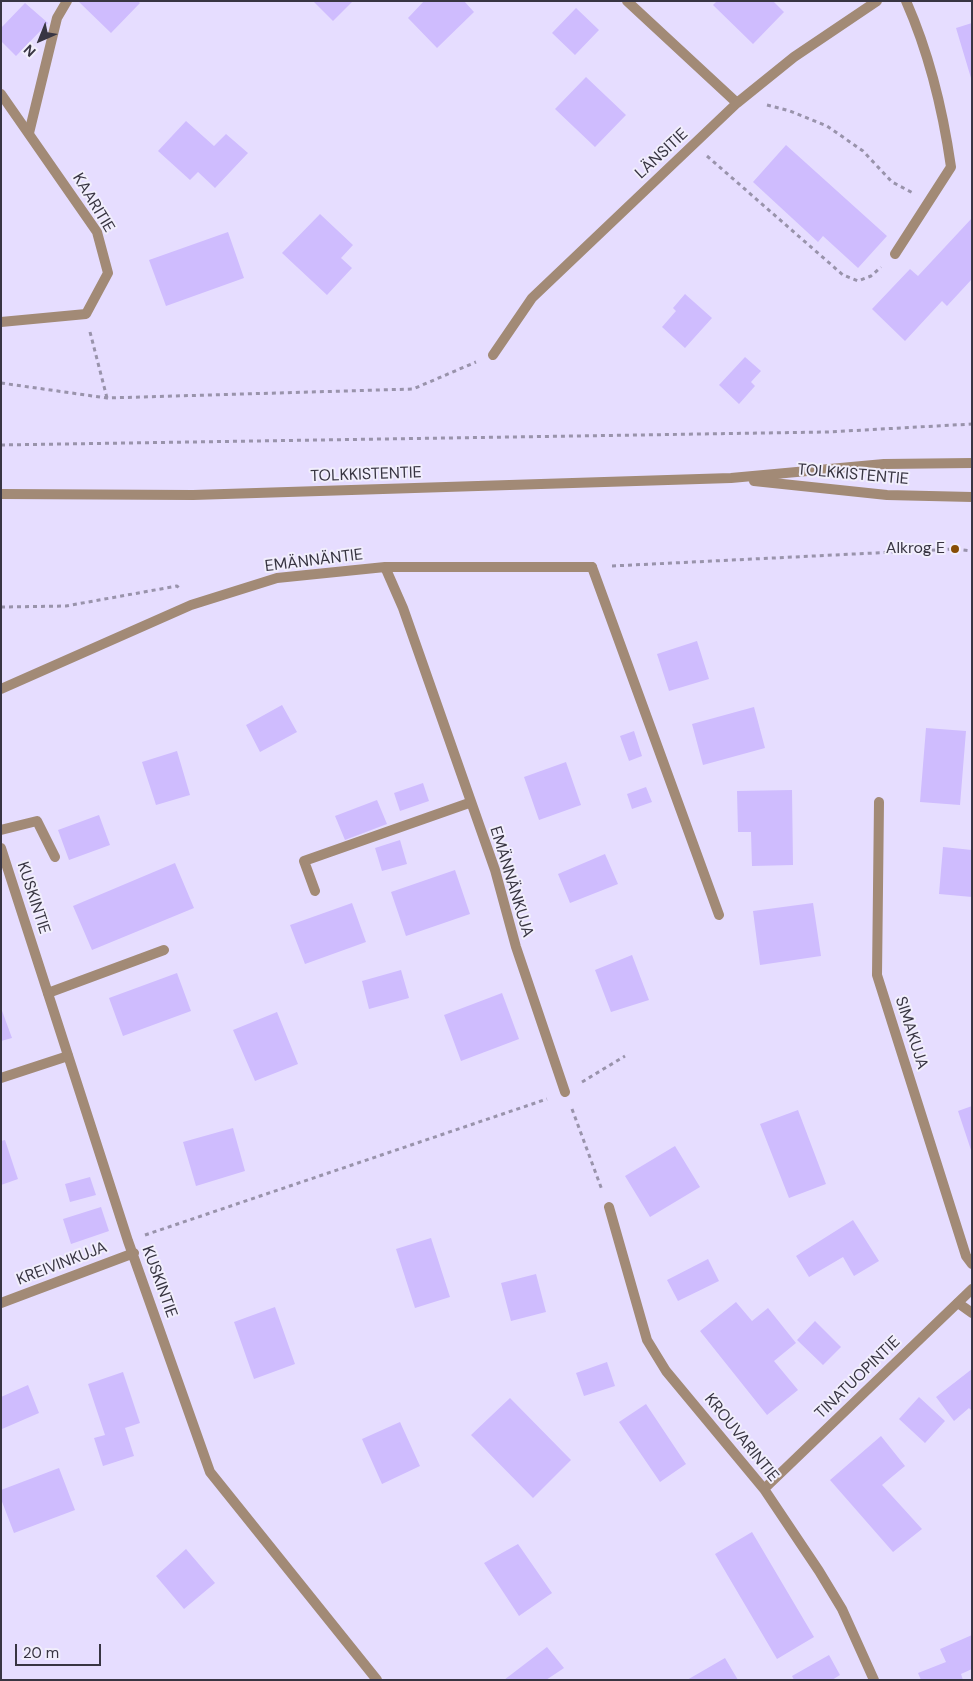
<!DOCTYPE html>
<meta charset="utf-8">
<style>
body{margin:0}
#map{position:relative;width:973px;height:1681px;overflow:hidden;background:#e6ddff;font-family:"DM Sans",sans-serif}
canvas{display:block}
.frame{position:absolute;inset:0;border:2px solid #383542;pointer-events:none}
.north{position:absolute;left:15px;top:15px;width:50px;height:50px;-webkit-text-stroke:4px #f1eefc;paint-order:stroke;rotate:224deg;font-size:14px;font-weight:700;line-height:20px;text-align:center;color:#383542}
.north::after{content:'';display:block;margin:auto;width:18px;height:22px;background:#383542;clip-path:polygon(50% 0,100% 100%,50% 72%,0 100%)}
.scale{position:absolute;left:15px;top:1644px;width:86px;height:22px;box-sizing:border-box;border:2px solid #383542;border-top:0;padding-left:6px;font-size:15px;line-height:18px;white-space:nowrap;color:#383542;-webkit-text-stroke:4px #f1eefc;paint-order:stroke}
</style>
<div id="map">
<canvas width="973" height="1681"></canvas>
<div class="frame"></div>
<div class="north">N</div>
<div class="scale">20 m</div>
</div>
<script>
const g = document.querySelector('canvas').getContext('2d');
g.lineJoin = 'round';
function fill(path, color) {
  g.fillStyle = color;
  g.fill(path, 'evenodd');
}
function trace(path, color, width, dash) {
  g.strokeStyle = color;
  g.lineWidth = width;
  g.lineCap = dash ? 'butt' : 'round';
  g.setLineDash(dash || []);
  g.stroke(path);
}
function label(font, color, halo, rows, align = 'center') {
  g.font = font + ' "DM Sans",sans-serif';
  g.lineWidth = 4;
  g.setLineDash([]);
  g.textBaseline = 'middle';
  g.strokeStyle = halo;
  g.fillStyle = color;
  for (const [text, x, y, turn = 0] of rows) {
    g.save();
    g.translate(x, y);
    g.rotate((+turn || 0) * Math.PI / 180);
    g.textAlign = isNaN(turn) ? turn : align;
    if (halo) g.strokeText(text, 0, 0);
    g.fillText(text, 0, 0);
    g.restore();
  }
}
fill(new Path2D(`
 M78 1H138L140 3 111 33Z
 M313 1H353L333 21Z
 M424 1H464L474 12 437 48 408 18Z
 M717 1H773L784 12 753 44 713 5Z
 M25 3 48 23 16 56 1 41V28Z
 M576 8 599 30 575 55 552 33Z
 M972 23V78H971L956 28Z
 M586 77 626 115 595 147 555 109Z
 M186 121 214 146 226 134 248 153 215 188 198 172 190 180 158 151Z
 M786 145 887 236 858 268 823 236 818 242 753 182Z
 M320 214 353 245 341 258 352 268 327 295 282 253Z
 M972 218V279L947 306 942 301 905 341 872 309 910 269 918 276Z
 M228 232 244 278 166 306 149 260Z
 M685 294 712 318 685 348 662 327 676 311 673 308Z
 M745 357 761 371 751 382 755 386 739 404 719 385Z
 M697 641 709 679 669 691 657 654Z
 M282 705 297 732 260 752 246 725Z
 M754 707 765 748 703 765 692 724Z
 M926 728 966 731 960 805 920 802Z
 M634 731 642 756 629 761 620 736Z
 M177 751 190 795 156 805 142 762Z
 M566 762 581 805 539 820 524 777Z
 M423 783 429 801 400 811 394 793Z
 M646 787 652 802 632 809 627 794Z
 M792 790 793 865 752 866 751 832H738L737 791Z
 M377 800 387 824 345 840 335 816Z
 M99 815 110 845 69 860 58 830Z
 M400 840 407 864 382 871 375 848Z
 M943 847 972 850V897L939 894Z
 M605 854 618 884 570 903 558 874Z
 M175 863 194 908 92 950 73 906Z
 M455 870 470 914 406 936 391 892Z
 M352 903 366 942 305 964 290 925Z
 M813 903 821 956 760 965 753 911Z
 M632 955 649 1000 611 1012 595 970Z
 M401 970 409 998 369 1009 362 981Z
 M177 973 191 1011 123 1036 109 998Z
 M502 993 519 1039 461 1061 444 1015Z
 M1 1008 12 1038 1 1041Z
 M277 1012 298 1064 255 1081 233 1030Z
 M972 1106V1150H971L958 1111Z
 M798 1110 826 1184 789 1198 760 1124Z
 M233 1128 245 1171 196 1186 183 1142Z
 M5 1140 18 1179 1 1185V1141Z
 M675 1146 700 1187 650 1217 625 1176Z
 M90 1177 96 1195 70 1202 65 1184Z
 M101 1207 109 1231 71 1244 63 1219Z
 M853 1220 879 1261 854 1276 843 1257 809 1277 796 1256Z
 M431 1238 450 1297 415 1308 396 1249Z
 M708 1259 719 1281 678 1301 667 1280Z
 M536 1274 546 1312 511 1321 501 1283Z
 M736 1302 752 1321 768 1308 796 1343 774 1361 798 1390 767 1415 700 1331Z
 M275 1307 295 1364 254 1379 234 1322Z
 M815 1321 841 1347 823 1365 797 1340Z
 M607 1362 615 1386 584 1396 576 1373Z
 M972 1369V1411L969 1408 954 1421 936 1397Z
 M123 1372 140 1423 125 1428 134 1456 103 1466 94 1438 105 1435 88 1384Z
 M28 1385 39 1413 2 1429 1 1397Z
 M919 1397 945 1421 925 1443 899 1419Z
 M510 1398 571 1460 533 1498 471 1435Z
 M646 1404 686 1464 660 1482 619 1422Z
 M400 1422 420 1466 382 1484 362 1439Z
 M881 1436 905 1466 882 1485 922 1529 893 1552 830 1480Z
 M59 1468 75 1510 14 1533 1 1499V1490Z
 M752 1532 814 1637 777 1659 715 1554Z
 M518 1544 552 1593 519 1616 484 1563Z
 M186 1549 215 1583 184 1609 156 1576Z
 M972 1635V1669L961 1674 963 1680H921L918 1673 946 1662 940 1649Z
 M547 1647 564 1668 546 1680H504Z
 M829 1655 840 1675 832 1680H794L792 1676Z
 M725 1658 738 1680H687Z`), '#cfbcfe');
trace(new Path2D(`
 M767 105 790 111 827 126 863 151 892 182 913 193
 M707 156 843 275 858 281 871 276 881 267
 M90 332 107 398
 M1 383 107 398 413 389 476 362
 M1 445 828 432 972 424
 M612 566 955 549 972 551
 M1 607 66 606 177 586 179 588
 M582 1082 625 1056
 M572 1109 602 1190
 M145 1235 547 1099`), '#9993ab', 3, [4, 4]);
trace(new Path2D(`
 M29 133 57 18 67 1
 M895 254 951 167C943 111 929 53 906 1
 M592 567 719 915
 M1 830 37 821 55 857
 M315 891 304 861 469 803
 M48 993 164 950
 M1 1078 68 1056
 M958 1303 972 1313`), '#a28a76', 10);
trace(new Path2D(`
 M627 1 737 103
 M1 94 97 232 108 273 86 314 1 322
 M493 355 532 298 737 103 794 57 877 1
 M385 567 403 608 495 870 516 947 565 1092
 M1 689 191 605 277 578 385 567H592
 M879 802 877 975 966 1256 972 1264
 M1 848 128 1241 210 1472 377 1680
 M609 1207 647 1340 666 1371 764 1489 819 1571 842 1609 874 1680
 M1 1303 134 1253
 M764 1489 972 1289`), '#a28a76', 10);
trace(new Path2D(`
 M754 481 887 495 972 497
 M1 494 193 495 731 478 884 464 972 463`), '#a28a76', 10);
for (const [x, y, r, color] of [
 [955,549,5,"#874d05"]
]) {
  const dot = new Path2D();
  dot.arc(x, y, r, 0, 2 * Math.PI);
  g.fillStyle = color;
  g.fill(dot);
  trace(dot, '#f1eefc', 2);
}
label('16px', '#383542', '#f1eefc', [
 ["LÄNSITIE",662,154,-43],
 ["KAARITIE",93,203,59],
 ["TOLKKISTENTIE",366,475,-2],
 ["TOLKKISTENTIE",853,475,5],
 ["EMÄNNÄNTIE",314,561,-7],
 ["EMÄNNÄNKUJA",511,882,73],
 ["KUSKINTIE",33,898,72],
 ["SIMAKUJA",911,1033,72],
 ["KREIVINKUJA",62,1264,-21],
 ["KUSKINTIE",159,1282,70],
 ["TINATUOPINTIE",858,1378,-44],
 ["KROUVARINTIE",741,1438,51]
]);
label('16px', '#383542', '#f1eefc', [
 ["Alkrog E",945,549]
], 'right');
</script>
